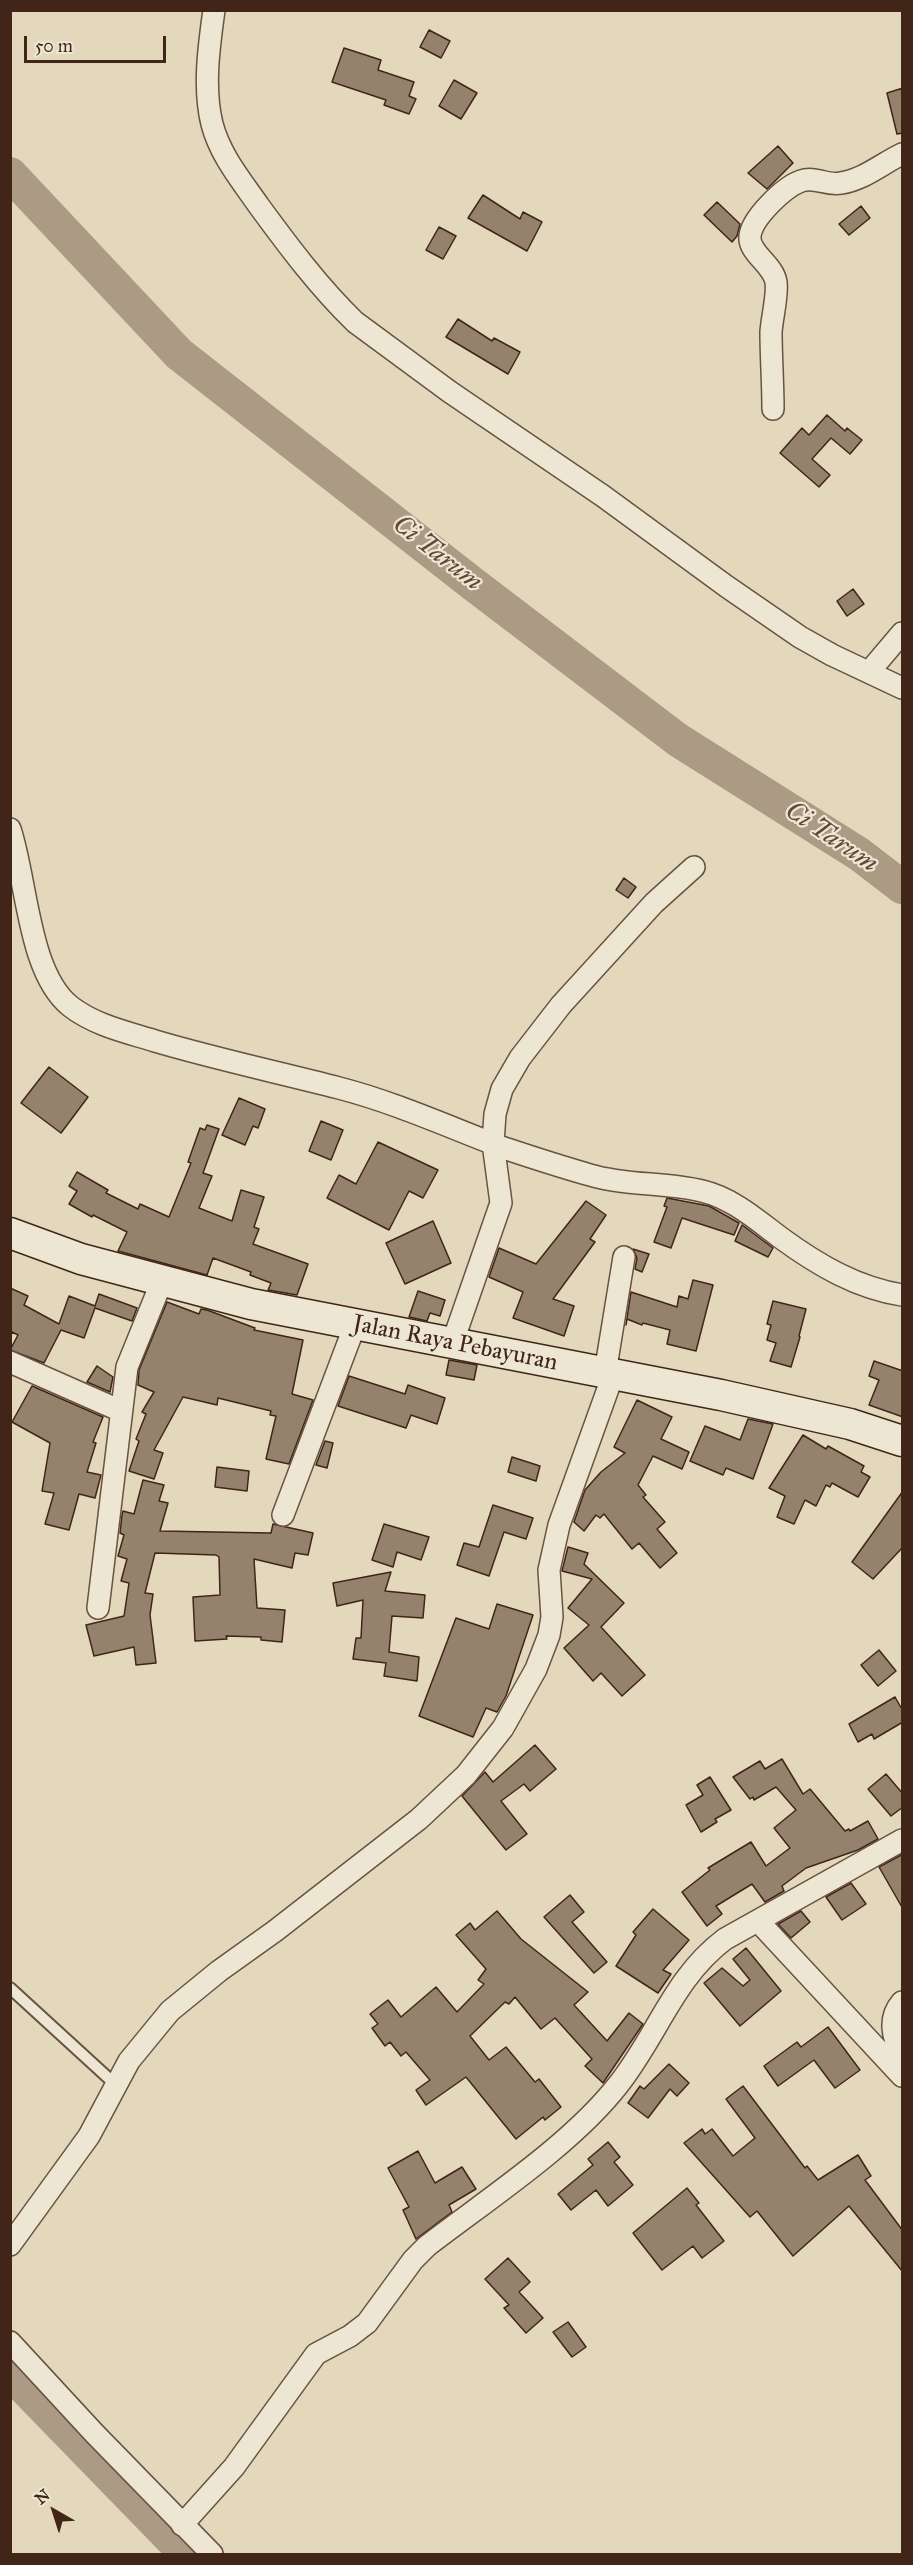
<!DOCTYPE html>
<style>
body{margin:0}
#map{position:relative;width:913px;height:2565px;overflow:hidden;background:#e3d8bb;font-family:"IM FELL Great Primer",serif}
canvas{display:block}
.frame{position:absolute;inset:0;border:12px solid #412519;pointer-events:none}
.north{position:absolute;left:24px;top:2481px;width:60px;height:60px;-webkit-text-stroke:4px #ede6d3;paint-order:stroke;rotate:321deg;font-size:16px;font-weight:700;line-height:24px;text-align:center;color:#412519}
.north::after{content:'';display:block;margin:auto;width:21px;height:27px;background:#412519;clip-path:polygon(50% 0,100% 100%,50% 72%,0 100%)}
.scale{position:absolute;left:24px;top:36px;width:142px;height:27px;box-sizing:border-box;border:3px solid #412519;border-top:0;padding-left:8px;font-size:18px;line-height:21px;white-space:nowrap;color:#412519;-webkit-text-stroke:4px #ede6d3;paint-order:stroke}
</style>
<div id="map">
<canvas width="913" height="2565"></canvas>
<div class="frame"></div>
<div class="north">N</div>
<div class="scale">50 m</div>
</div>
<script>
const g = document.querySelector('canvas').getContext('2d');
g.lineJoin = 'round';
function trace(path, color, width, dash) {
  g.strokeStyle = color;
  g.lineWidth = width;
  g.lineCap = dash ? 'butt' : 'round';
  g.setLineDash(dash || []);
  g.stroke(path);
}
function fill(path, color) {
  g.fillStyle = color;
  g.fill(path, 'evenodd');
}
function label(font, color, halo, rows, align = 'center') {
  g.font = font + ' "IM FELL Great Primer",serif';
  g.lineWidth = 4.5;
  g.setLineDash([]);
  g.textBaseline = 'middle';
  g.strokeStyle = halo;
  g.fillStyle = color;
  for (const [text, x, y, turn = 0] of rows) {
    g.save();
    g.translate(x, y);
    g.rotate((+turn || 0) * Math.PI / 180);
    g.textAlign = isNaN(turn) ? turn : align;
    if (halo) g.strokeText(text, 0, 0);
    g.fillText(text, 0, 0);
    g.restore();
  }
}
trace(new Path2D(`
 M10 174 179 354 473 584 678 740 859 854 902 887
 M10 2373 186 2554`), '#ac9b84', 34);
const building = new Path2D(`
 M429 30 450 41 441 58 420 47Z
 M344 48 381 60 378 70 414 82 409 96 416 99 409 114 384 105 386 100 332 82Z
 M454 80 477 93 461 119 439 106Z
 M903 88V133L897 134 887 93Z
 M778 146 793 163 767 189 748 173Z
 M483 195 520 219 523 212 542 222 527 251 468 218Z
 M717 202 740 224 737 236 732 242 704 215Z
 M861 206 870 218 849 235 839 224Z
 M439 227 456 236 443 259 426 250Z
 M458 319 492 341 494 338 520 352 508 374 446 337Z
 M827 415 845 431 847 428 862 440 850 454 831 438 812 459 830 475 819 487 780 453 802 428 809 435Z
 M853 589 864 604 847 616 837 601Z
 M624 878 636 887 628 898 616 890Z
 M49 1067 88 1097 61 1133 21 1103Z
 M239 1098 265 1109 258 1128 253 1126 245 1145 222 1135Z
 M321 1121 343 1130 331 1160 309 1151Z
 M207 1125 219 1129 203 1173 212 1176 199 1208 232 1221 241 1190 264 1197 254 1227 259 1229 253 1244 308 1264 297 1295 268 1290 271 1283 250 1275 251 1272 213 1258 207 1275 118 1251 127 1232 93 1215 92 1217 69 1204 77 1191 69 1186 77 1172 108 1190 106 1193 138 1209 140 1204 169 1217 191 1163 188 1162 200 1128 205 1130Z
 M378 1142 438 1170 423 1198 409 1191 389 1230 327 1198 339 1175 356 1184Z
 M667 1198 709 1206 739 1223 734 1235 682 1218 671 1248 654 1242 667 1207 664 1206Z
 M586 1201 606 1215 590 1239 595 1242 553 1299 574 1306 564 1336 513 1318 523 1292 489 1277 499 1248 536 1264Z
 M433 1221 451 1263 405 1284 386 1243Z
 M742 1225 773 1248 768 1257 735 1241Z
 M633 1249 649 1254 642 1272 635 1269 637 1258Z
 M693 1280 713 1285 696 1351 667 1344 670 1330 643 1323 642 1325 627 1319 626 1325 631 1292 677 1307 679 1296 688 1299Z
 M10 1288 28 1296 24 1305 59 1324 69 1296 95 1306 99 1294 137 1308 132 1321 95 1308 84 1338 61 1330 44 1363 10 1350 18 1335 12 1332 10 1335Z
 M418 1291 445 1300 440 1316 430 1313 427 1321 409 1317Z
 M773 1301 806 1309 799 1336 800 1337 791 1367 770 1361 776 1343 767 1340 771 1325 767 1324Z
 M167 1302 199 1314 201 1309 207 1310 255 1328 254 1330 303 1340 292 1394 313 1400 289 1464 266 1459 276 1416 270 1415 271 1411 218 1398 217 1405 183 1397 154 1450 163 1453 154 1479 129 1471 139 1441 136 1439 146 1414 142 1412 154 1392 138 1385 139 1370Z
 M449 1360 477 1365 474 1380 446 1375Z
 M874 1361 903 1371V1417L869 1405 879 1380 869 1376Z
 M97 1366 113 1377 110 1392 87 1382Z
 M349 1376 405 1394 408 1385 445 1398 437 1424 411 1415 406 1428 338 1406Z
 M32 1386 103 1417 93 1442 96 1443 87 1472 101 1475 95 1498 79 1494 69 1530 45 1524 54 1493 42 1491 50 1443 12 1422Z
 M637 1400 672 1417 661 1439 689 1452 682 1469 653 1456 638 1485 646 1495 643 1497 665 1522 657 1529 677 1553 660 1568 639 1543 632 1549 604 1514 600 1518 596 1515 584 1531 574 1522 585 1490 601 1472 625 1453 614 1447Z
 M748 1419 773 1424 753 1479 726 1468 723 1475 690 1461 705 1426 740 1440Z
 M803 1435 826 1449 828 1446 864 1466 861 1472 870 1477 858 1497 832 1483 830 1487 826 1485 816 1506 805 1500 794 1524 777 1517 785 1496 769 1488Z
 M325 1441 333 1443 327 1468 316 1465Z
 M512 1457 540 1466 536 1481 508 1472Z
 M217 1467 249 1471 247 1491 215 1487Z
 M143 1480 164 1485 159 1501 168 1503 160 1531 271 1533 273 1524 313 1533 308 1555 295 1553 292 1568 254 1559 257 1608 285 1610 282 1642 261 1640V1637L226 1636 227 1639 195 1641 193 1597 220 1595 219 1557 216 1555 155 1553 145 1593 153 1594 150 1615 156 1663 136 1665 134 1647 94 1656 86 1625 124 1616 129 1583 121 1581 127 1559 118 1556 124 1535 120 1533 122 1515 123 1511 134 1514Z
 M903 1491V1547L873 1579 852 1562Z
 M493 1505 533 1518 526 1539 504 1532 489 1576 457 1565 464 1543 479 1547Z
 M384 1524 429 1537 421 1560 397 1552 393 1567 372 1560Z
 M568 1547 588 1553 584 1564 624 1603 601 1627 645 1675 622 1696 601 1673 593 1681 564 1648 589 1625 568 1608 592 1579 562 1571Z
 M391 1572 385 1591 425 1595 423 1618 392 1616 389 1652 419 1657 417 1681 384 1676 386 1663 353 1659 356 1638H361L363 1600 337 1606 333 1583Z
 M497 1604 533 1615 506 1696 497 1712 486 1708 473 1737 419 1716 456 1618 489 1629Z
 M879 1650 896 1671 878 1686 861 1665Z
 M895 1697 903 1711V1722L874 1739 872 1734 858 1742 849 1724Z
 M535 1745 556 1769 530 1791 524 1784 501 1801 527 1834 506 1850 462 1796 485 1772 493 1782Z
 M782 1759 803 1794 810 1789 845 1831 849 1829 850 1831 868 1821 878 1839 858 1850 806 1868 782 1886 784 1891 765 1902 752 1884 716 1906 722 1914 707 1926 682 1892 710 1870 708 1868 751 1842 766 1866 790 1848 774 1828 796 1810 776 1787 754 1800 753 1797 750 1799 733 1777 760 1761 765 1769Z
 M886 1774 903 1794V1807L891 1816 868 1789Z
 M710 1777 731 1810 715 1819 717 1822 701 1832 686 1805 703 1795 697 1785Z
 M903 1854V1909L879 1867Z
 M851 1883 866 1904 842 1920 826 1897Z
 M570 1895 584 1912 572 1922 607 1962 594 1973 544 1917Z
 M653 1909 689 1940 663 1970 671 1974 658 1993 616 1966 636 1935 633 1932Z
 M497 1911 521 1939 588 1992 574 2005 607 2041 629 2013 643 2024 603 2083 585 2066 592 2059 555 2018 541 2029 515 1997 509 2004 505 2002 470 2036 489 2060 506 2047 535 2082 539 2079 561 2107 545 2120 543 2117 516 2139 466 2077 426 2105 416 2090 430 2080 406 2052 401 2056 390 2042 385 2046 372 2028 378 2024 370 2014 388 2000 401 2017 436 1987 457 2012 484 1984 478 1980 486 1969 456 1935 470 1923 475 1930Z
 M801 1911 810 1922 791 1938 778 1924Z
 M746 1948 781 1991 740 2026 704 1983 722 1968 743 1986 750 1980 733 1959Z
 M828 2027 860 2070 835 2088 814 2060 778 2086 764 2066 797 2042 801 2047Z
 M669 2064 689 2083 677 2096 670 2089 648 2118 628 2103 640 2086 644 2089Z
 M743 2086 805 2168 807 2166 818 2180 858 2155 871 2176 865 2180 903 2231V2272L849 2206 793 2256 757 2211 750 2217 684 2143 702 2129 705 2134 712 2129 733 2156 755 2138 726 2099Z
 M608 2142 620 2157 614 2162 633 2185 608 2206 596 2190 571 2210 558 2194 593 2165 588 2159Z
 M418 2151 435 2183 462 2167 476 2189 449 2205 452 2212 416 2239 403 2210 409 2207 388 2168Z
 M687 2188 699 2203 696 2205 724 2241 702 2258 693 2246 662 2270 633 2233Z
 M508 2258 530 2282 519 2292 543 2318 526 2333 504 2308 509 2305 485 2279Z
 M568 2322 586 2347 572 2357 553 2332Z`);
fill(building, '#95826d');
trace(building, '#412519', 1.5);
const lane = new Path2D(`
 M10 1988 116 2085`);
const street = new Path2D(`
 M214 10C209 46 203 88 212 124 220 155 241 180 259 206 289 247 319 287 355 322L450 392 603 496 726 586 800 637 832 655 902 688
 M773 409C773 383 771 357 771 332 772 317 778 295 776 282 773 264 748 253 750 236 752 218 784 187 801 181 815 176 827 186 841 183 863 180 883 163 902 154
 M869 672 902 633
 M10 829C27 880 28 972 70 1006 94 1025 126 1032 155 1041 216 1059 277 1072 339 1088 397 1103 451 1128 507 1149 534 1158 562 1167 590 1175 627 1186 665 1182 702 1191 732 1198 757 1220 781 1238 818 1265 857 1288 902 1295
 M452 1344 501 1203 493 1143 495 1114 502 1089 520 1058 561 1005 654 903 694 867
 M10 1362 121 1411
 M605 1373 624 1257
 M283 1515 355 1325
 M98 1608 127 1367 162 1281
 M758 1921 902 2076
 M902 2002C888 2018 892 2037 902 2054
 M10 2245 89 2136 129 2061 170 2011 219 1971 275 1931 419 1819 466 1775 503 1728 536 1669 549 1635 552 1617 549 1570 559 1525 613 1375
 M10 2342 94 2433 212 2554
 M182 2525 234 2467 316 2354 350 2336 367 2323 413 2260 427 2246C488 2199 571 2145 618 2085 657 2036 674 1977 725 1939L902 1840`);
const secondary = new Path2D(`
 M10 1233 81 1259 251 1304 721 1395 850 1424 902 1441`);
trace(lane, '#6a5242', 14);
trace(street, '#6a5242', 24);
trace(secondary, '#412519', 33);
trace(lane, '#ede6d3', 10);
trace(street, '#ede6d3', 21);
trace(secondary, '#ede6d3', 30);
label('24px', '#412519', '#ede6d3', [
 ["Jalan Raya Pebayuran",455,1344,11]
]);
label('italic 26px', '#614839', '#ede6d3', [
 ["Ci Tarum",437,554,38],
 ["Ci Tarum",831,838,34]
]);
</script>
